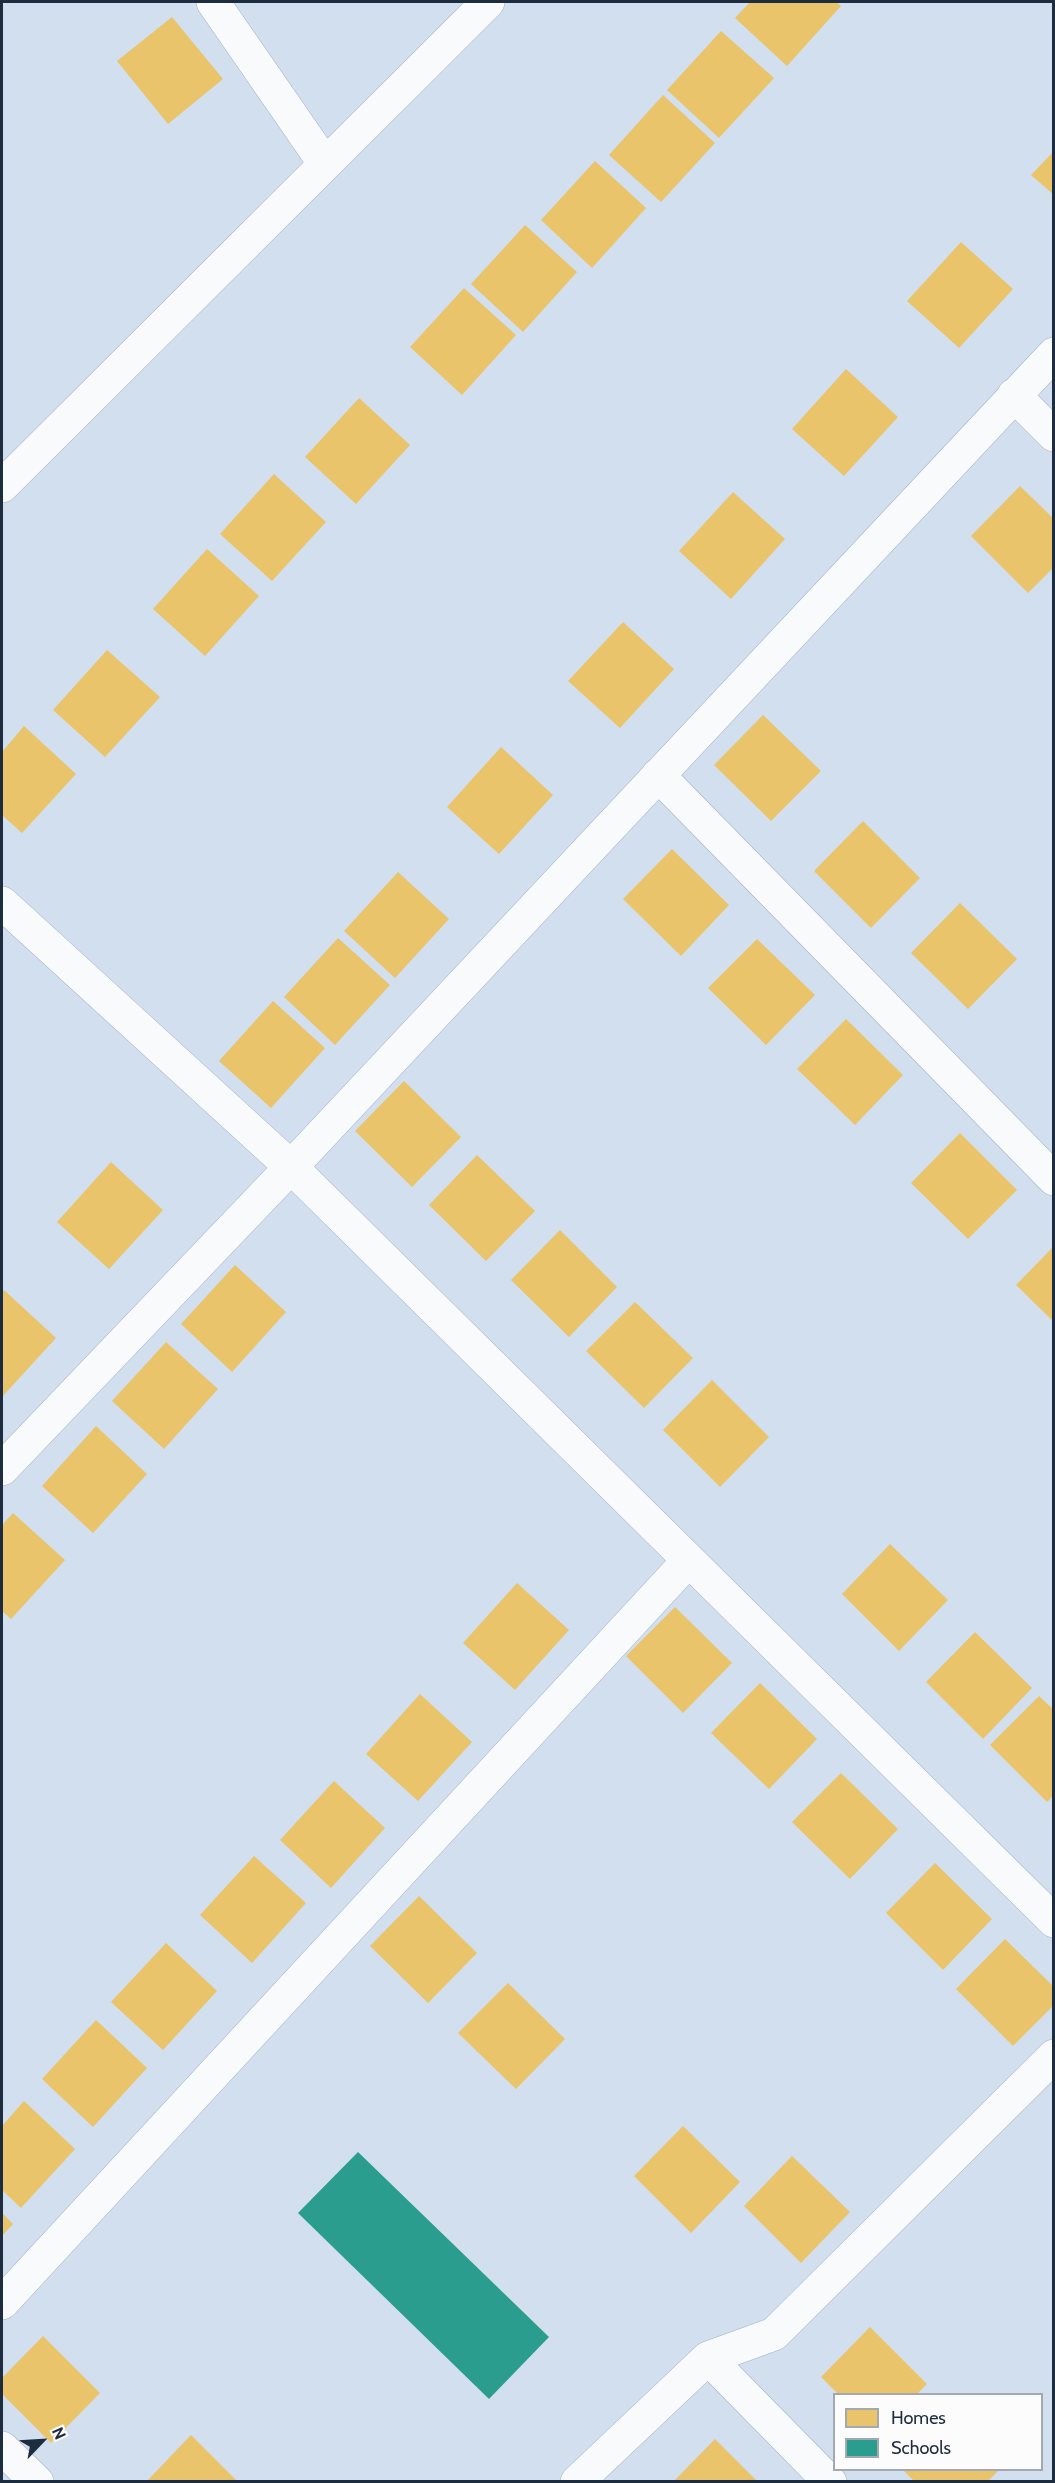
<!DOCTYPE html>
<style>
body{margin:0}
#map{position:relative;width:1055px;height:2483px;overflow:hidden;background:#d2dfee;font-family:Cabin,sans-serif}
canvas{display:block}
.frame{position:absolute;inset:0;border:3px solid #1d2c3e;pointer-events:none}
.legend{position:absolute;left:833px;top:2393px;width:210px;height:78px;box-sizing:border-box;background:#fcfcfc;border:2px solid #a3a9b0;margin:0;padding:8px 10px;list-style:none;font-size:18px;color:#1d2c3e}
.legend li{display:flex;align-items:center;gap:12px;height:30px}
.legend b{width:30px;border:2px solid #a3a9b0}
.north{position:absolute;left:12px;top:2411px;width:60px;height:60px;-webkit-text-stroke:4px #fcfcfc;paint-order:stroke;rotate:65deg;font-size:16px;font-weight:700;line-height:24px;text-align:center;color:#1d2c3e}
.north::after{content:'';display:block;margin:auto;width:21px;height:27px;background:#1d2c3e;clip-path:polygon(50% 0,100% 100%,50% 72%,0 100%)}
</style>
<div id="map">
<canvas width="1055" height="2483"></canvas>
<div class="frame"></div>
<ul class="legend">
<li><b style="height:16px;background:#e9c46a"></b>Homes</li>
<li><b style="height:16px;background:#2a9d8f"></b>Schools</li>
</ul>
<div class="north">N</div>
</div>
<script>
const g = document.querySelector('canvas').getContext('2d');
g.lineJoin = 'round';
function fill(path, color) {
  g.fillStyle = color;
  g.fill(path, 'evenodd');
}
function trace(path, color, width, dash) {
  g.strokeStyle = color;
  g.lineWidth = width;
  g.lineCap = dash ? 'butt' : 'round';
  g.setLineDash(dash || []);
  g.stroke(path);
}
fill(new Path2D(`
 M750 2H836L841 6 787 66 735 18Z
 M172 17 223 79 168 124 117 61Z
 M721 31 774 78 719 138 667 90Z
 M663 95 715 143 661 202 609 155Z
 M1054 151V195L1031 175Z
 M595 161 646 208 592 268 541 220Z
 M525 225 577 272 523 332 471 284Z
 M961 242 1013 289 959 348 907 301Z
 M464 288 516 335 462 395 410 347Z
 M846 369 898 417 844 476 792 429Z
 M359 398 410 445 356 504 305 457Z
 M274 474 326 522 272 581 220 534Z
 M1020 486 1054 519V567L1028 593 971 536Z
 M733 492 785 539 731 599 679 551Z
 M207 549 259 596 205 656 153 609Z
 M623 622 674 669 620 728 568 681Z
 M107 650 160 697 105 757 53 710Z
 M763 715 821 771 771 821 714 765Z
 M24 726 76 774 22 833 2 815V752Z
 M501 747 553 795 499 854 447 807Z
 M863 821 920 878 871 928 814 871Z
 M672 849 729 905 681 956 623 899Z
 M398 872 449 919 395 978 344 931Z
 M960 903 1017 959 968 1009 911 953Z
 M338 938 390 985 335 1045 284 997Z
 M757 939 815 995 766 1045 708 988Z
 M273 1001 325 1048 271 1108 219 1061Z
 M846 1019 903 1075 855 1125 797 1069Z
 M404 1081 461 1137 412 1187 355 1131Z
 M960 1133 1017 1190 968 1239 911 1183Z
 M477 1155 535 1211 486 1261 429 1205Z
 M111 1162 163 1210 109 1269 57 1222Z
 M560 1230 617 1287 569 1337 511 1280Z
 M1054 1246V1322L1016 1285Z
 M235 1265 286 1312 232 1372 181 1324Z
 M4 1290 56 1338 2 1397V1293Z
 M635 1302 693 1358 644 1408 586 1351Z
 M166 1342 218 1389 164 1449 112 1401Z
 M712 1380 769 1437 720 1487 663 1430Z
 M96 1426 147 1474 93 1533 42 1486Z
 M13 1513 65 1560 11 1619 2 1611V1525Z
 M890 1544 948 1600 899 1651 842 1594Z
 M517 1583 569 1630 515 1690 463 1643Z
 M675 1607 732 1663 683 1713 626 1656Z
 M975 1632 1032 1688 983 1739 926 1682Z
 M760 1683 817 1739 769 1789 711 1733Z
 M420 1694 472 1742 418 1801 366 1754Z
 M1039 1696 1054 1710V1795L1047 1802 990 1745Z
 M841 1773 898 1829 850 1879 792 1822Z
 M334 1781 385 1828 331 1888 280 1840Z
 M254 1856 306 1903 252 1963 200 1915Z
 M935 1863 992 1919 943 1970 886 1913Z
 M419 1896 477 1953 428 2003 370 1946Z
 M1005 1939 1054 1987V2005L1013 2046 956 1989Z
 M166 1943 217 1991 163 2050 111 2002Z
 M508 1983 565 2039 516 2089 458 2033Z
 M96 2020 147 2068 93 2127 42 2079Z
 M24 2101 75 2149 21 2208 2 2190V2126Z
 M683 2126 740 2182 691 2233 634 2176Z
 M792 2156 850 2212 801 2263 744 2206Z
 M2 2213 13 2224 2 2236Z
 M870 2327 927 2384 917 2394H838L821 2377Z
 M43 2336 100 2393 51 2443 2 2394V2378Z
 M191 2435 238 2482H146Z
 M715 2439 758 2482H673Z
 M903 2470H999L987 2482H915Z`), '#e9c46a');
fill(new Path2D(`
 M358 2152 549 2337 489 2399 298 2213Z`), '#2a9d8f');
const minor = new Path2D(`
 M213 2 325 164
 M1014 395 1054 435
 M2 486 488 2
 M658 775 1054 1179
 M2 903 291 1167 1054 1921
 M2 1469 291 1167 1054 354
 M2 2303 689 1560
 M708 2358 830 2482
 M2 2448 37 2482
 M577 2482 708 2358 774 2334 1054 2056`);
trace(minor, '#a4b1c1', 34);
trace(minor, '#f8fafc', 33);
</script>
